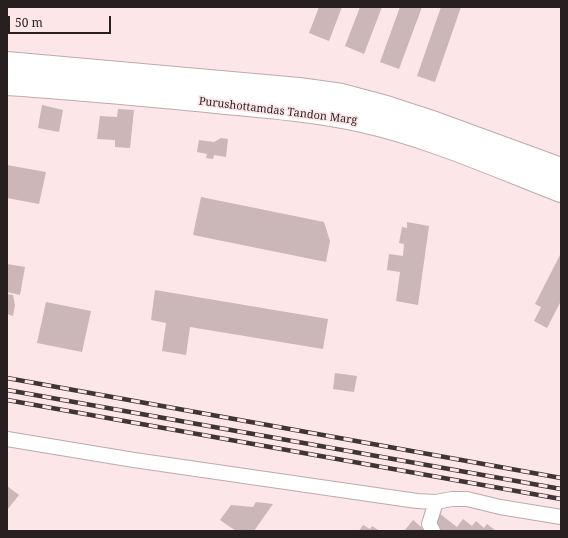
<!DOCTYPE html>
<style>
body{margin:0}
#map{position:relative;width:568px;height:538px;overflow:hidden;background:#fce6e7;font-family:"Noto Serif",serif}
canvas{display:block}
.frame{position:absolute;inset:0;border:8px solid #271f20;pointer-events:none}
.scale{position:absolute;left:8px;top:16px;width:103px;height:18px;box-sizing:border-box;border:2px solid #271f20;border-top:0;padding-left:5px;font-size:12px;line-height:14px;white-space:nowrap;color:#271f20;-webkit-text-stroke:3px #fce6e7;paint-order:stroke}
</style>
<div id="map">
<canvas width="568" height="538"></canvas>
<div class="frame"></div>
<div class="scale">50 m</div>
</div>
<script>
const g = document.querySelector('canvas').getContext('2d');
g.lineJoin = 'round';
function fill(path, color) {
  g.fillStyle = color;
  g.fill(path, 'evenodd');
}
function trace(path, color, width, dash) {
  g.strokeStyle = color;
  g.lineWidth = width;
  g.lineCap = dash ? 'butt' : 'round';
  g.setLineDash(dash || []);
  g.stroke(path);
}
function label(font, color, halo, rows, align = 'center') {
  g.font = font + ' "Noto Serif",serif';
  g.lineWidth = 3.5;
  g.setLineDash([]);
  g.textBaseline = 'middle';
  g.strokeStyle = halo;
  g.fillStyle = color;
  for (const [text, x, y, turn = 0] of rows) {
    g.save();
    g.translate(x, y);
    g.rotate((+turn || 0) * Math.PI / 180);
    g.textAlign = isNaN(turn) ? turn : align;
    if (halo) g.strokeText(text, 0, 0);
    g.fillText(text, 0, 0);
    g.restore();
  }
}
fill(new Path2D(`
 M319 7H342L329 41 309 33Z
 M360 7H382L364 54 345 46Z
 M400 7H422L399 69 380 62Z
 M441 7H461L435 82 417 76Z
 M42 105 63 110 59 132 38 128Z
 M118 109 134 110 130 148 115 147V140L97 139 100 116 117 117Z
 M221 138 228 139 226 157 214 155 213 159 206 158 207 154 197 152 199 140 214 142Z
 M7 165 46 172 39 204 7 198Z
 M201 197 324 222 330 241 326 262 193 235Z
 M407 222 429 226 418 305 396 301 400 272 387 270 389 254 403 256 404 244 399 243 402 227 407 228Z
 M561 253V301L547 328 534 321 541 307 535 304Z
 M7 264 25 267 20 295 7 292Z
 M155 290 328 319 323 349 190 327 186 355 162 351 166 323 151 320Z
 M7 294 13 295 15 305 13 316 7 314Z
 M46 302 91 311 82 352 37 343Z
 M335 373 357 376 354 392 333 389Z
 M7 486 19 495 7 510Z
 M256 502 273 504 254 531H236L220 520 231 505 253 507Z
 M439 513 457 527 463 519 472 526 476 521 484 528 487 524 496 531H484L482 530 481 531H438L430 525Z
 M413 520 426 531H404Z
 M363 525 370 529 372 526 380 531H359Z`), '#cbb6b8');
const street = new Path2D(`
 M7 439 134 460 417 501 436 502 452 499H467L500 507 561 517
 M433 531 429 524 436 502`);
const primary = new Path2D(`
 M7 63 299 89 342 95 383 106 435 123 561 169
 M7 84C70 88 133 94 197 100 252 106 307 109 362 121 430 136 496 166 561 191`);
trace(street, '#bfaaab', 16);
trace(primary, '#bfaaab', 24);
trace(street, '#fff', 14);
trace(primary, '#fff', 22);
const rail = new Path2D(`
 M7 378 561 478
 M7 390 561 489
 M7 400 561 499`);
trace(rail, '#3f3536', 4.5);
trace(rail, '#fce6e7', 3, [9]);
label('11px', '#271f20', '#fce6e7', [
 ["Purushottamdas Tandon Marg",278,111,7]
]);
</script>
